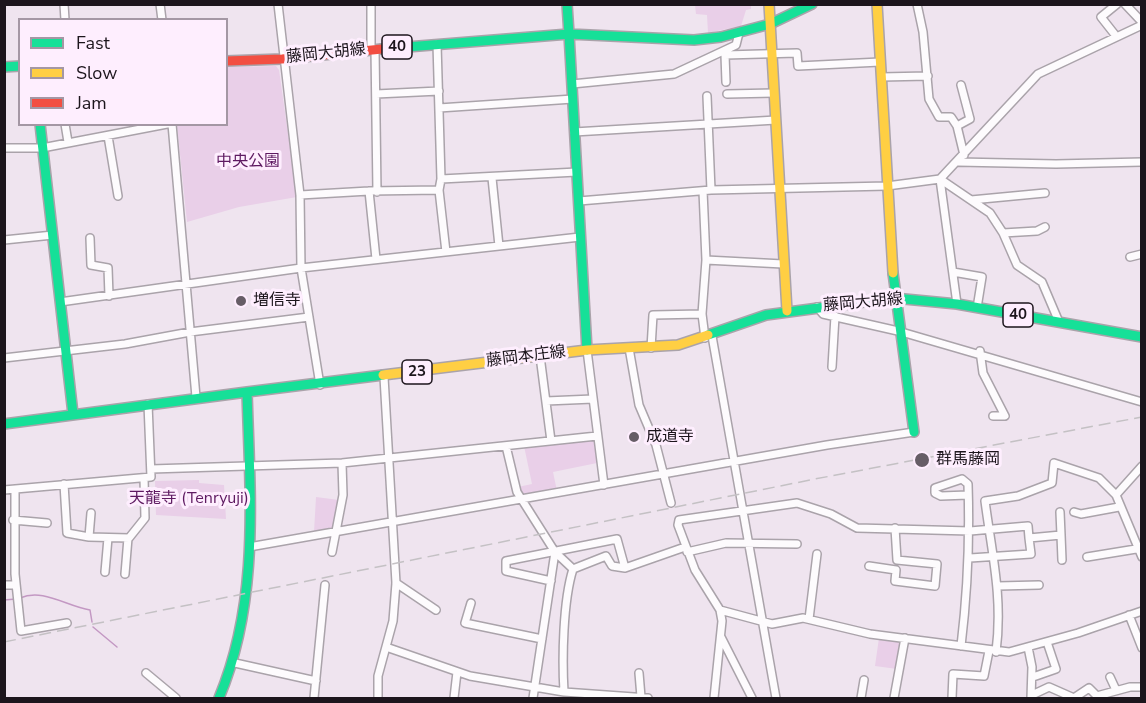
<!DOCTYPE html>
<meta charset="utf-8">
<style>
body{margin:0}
#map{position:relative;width:1146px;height:703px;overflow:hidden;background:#efe4ef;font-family:"Nunito Sans",sans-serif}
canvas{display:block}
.frame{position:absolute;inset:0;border:6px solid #1c151c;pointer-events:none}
.legend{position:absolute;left:18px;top:18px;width:210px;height:108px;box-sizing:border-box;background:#feeefe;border:2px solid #a497a4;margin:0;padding:8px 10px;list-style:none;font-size:18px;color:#1c151c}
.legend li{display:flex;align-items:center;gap:12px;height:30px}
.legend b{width:30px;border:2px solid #a497a4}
</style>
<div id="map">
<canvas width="1146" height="703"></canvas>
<div class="frame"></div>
<ul class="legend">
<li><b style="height:8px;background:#16e098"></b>Fast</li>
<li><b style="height:8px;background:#ffcf43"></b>Slow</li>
<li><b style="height:8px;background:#f24e42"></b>Jam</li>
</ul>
</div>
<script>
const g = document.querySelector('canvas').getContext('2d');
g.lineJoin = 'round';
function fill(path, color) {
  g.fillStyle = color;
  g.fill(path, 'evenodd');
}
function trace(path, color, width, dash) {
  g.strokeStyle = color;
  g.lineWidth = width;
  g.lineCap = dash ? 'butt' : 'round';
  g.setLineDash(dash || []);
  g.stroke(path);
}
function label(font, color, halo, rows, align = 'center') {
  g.font = font + ' "Nunito Sans","Noto Sans JP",sans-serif';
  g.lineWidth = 6;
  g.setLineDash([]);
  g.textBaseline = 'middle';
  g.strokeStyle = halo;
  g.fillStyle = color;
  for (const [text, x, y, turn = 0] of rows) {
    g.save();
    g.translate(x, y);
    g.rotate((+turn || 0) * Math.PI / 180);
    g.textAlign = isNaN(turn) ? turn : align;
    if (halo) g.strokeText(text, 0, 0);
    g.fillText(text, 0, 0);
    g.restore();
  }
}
fill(new Path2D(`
 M695 5V4L751 5V9L746 10 741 26 708 33 707 15 696 14Z
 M276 66 279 70 297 197 239 207 187 222 177 125 226 124 227 67Z
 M593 438 597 463 553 472 557 491 523 497 518 487 532 484 524 446Z
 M199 480V483L224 485 226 519 156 515 155 481Z
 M316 497 339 500 333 529 314 532Z
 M879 638 902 642 897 669 875 666Z`), '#e9cfe8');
trace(new Path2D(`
 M20 598C43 588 66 606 90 610L92 622
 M4 600 16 599
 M93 627 117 647`), '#c398c3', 1.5);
const street = new Path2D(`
 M64 4 65 20
 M160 4 162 20
 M278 4 300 195 301 268 320 385
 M917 4 923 32 929 99 939 117H951L957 126 964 155
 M1125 4 1142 22
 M1116 36 1101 17 1117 4
 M375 49 377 192
 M371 50V4
 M724 51 725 55 797 53 798 66 880 62
 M725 55 726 82
 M881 77 928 76
 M572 84 674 74 736 45 739 33
 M376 94 439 91
 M727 94 774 93
 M707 96 711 190
 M439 108 573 99
 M65 124 68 142
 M172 124 196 397
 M957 126 970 119 961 85
 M574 132 776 120
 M108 136 118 196
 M4 148H42L167 124
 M958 162 1056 164 1142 162
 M492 178 499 246
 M441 179 577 172
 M940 179 990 213 1003 233 1017 265 1042 282 1059 322
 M940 179 957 304
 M439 190 446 252
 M703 191 706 260 702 314 705 338
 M300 195 369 191
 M971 200 1045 193
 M579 201 711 190 887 186 940 179 1038 74 1142 25
 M1003 233 1037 231 1045 227
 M90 238 91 265 108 268 109 296
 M4 240 53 235
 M1130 257 1142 254
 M376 259 369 191 439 190 441 179 437 44
 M706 260 783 264
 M953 272 982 277 977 308
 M60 302 301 268 580 237
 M817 307 823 314 898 331 1142 402
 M712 336 776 698
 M629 348 639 405 656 445 671 503
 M651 348 653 315 702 314
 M587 350 604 485
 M980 351 983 373 1005 416H993
 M540 356 551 441
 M4 358 125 344 190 332 309 317
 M832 367 835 316
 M546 401 593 399
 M506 446 517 492 555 552 533 698
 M1142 466 1116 495 1142 557
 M151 469 342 463 597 436
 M64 484 67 533 89 537 129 538 145 518 144 478
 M4 490 151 477 148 404
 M15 490V574L21 631 67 623
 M1074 512 1081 514 1119 507
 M13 520 47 523
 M1061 535 1062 560
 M89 537 91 513
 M249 547 827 445 914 432
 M332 552 343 495 342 463
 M555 552 573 569
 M687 552 726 543 797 544
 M1087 557 1136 549
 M970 558 1031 554 1029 538
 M869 566 896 570 895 581 935 586 937 564 897 560 895 528
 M105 572 108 538
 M125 574 128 538
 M551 581 506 571V561L617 539 625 568
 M396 583 436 610
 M4 585H16
 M998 586 1039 585
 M471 603 465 623 542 639
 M720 610 772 624 803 618 870 634 1009 652 1078 633 1142 611
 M1129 615 1142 648
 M809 619 817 554
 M721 637 752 698
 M961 646C968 588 970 542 968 484L962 479 935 488V493L941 496 968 495
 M386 647 470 676 564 692 648 698
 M1028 647 1032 667 1031 698
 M996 652C1003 598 992 554 985 501L1018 496 1052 483 1054 463 1099 478 1116 495
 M235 663 316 681
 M146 673 176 698
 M639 673 641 697
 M1033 677 1056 669 1047 642
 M1110 677 1116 690
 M564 692C562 658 563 601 573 569L606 556 612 566 625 568 685 547
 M1032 695 1049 687 1074 698 1089 688 1097 696 1130 687H1142
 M314 698 325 585
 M378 698V676L393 621 396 583 384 377
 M454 698 457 672
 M714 698 722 621 720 610 695 570 678 525 679 520 797 503 831 514 857 528 970 531 1028 526 1029 538 1061 535 1060 512
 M861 698 864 680
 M894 698 905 638
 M952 698 953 674 984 676 989 651`);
const fast = new Path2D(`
 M567 4 569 34
 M569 34 587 350
 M382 49 569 34 694 40 721 37 770 24 812 4
 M4 67 20 66
 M40 124 73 414
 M893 273 914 432
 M708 335 766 315 894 298 957 304 1142 337
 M4 424 247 392
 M219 698C260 600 250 496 247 392L383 375`);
const slow = new Path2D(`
 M769 4 787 311
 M877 4 893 273
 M383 375 587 350 678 345 708 335`);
const jam = new Path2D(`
 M226 61 282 59 382 49`);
trace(street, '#aaa3aa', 10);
trace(fast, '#aaa3aa', 12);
trace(slow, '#aaa3aa', 12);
trace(jam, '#aaa3aa', 12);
trace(street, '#fdfbfd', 7);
trace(fast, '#16e098', 9);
trace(slow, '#ffcf43', 9);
trace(jam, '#f24e42', 9);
trace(new Path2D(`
 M4 642 815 479 1142 417`), '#c4c1c4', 1.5, [12, 6]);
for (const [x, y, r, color] of [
 [241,301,6,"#665d66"],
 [634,437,6,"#665d66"],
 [922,460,8,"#665d66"]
]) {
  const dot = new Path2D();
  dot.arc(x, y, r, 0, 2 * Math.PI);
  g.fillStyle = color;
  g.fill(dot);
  trace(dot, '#feeefe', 2);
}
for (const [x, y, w] of [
 [397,47,30],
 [1018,315,30],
 [417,372,30]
]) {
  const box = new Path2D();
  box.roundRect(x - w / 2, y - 12, w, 24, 4.5);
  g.fillStyle = '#feeefe';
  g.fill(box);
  trace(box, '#1c151c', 1.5);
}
label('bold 15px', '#1c151c', null, [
 ["40",397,47],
 ["40",1018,315],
 ["23",417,372]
]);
label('16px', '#1c151c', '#feeefe', [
 ["藤岡大胡線",326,54,-6],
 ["藤岡大胡線",863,303,-5],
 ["藤岡本庄線",526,357,-7]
]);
label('16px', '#5e1a61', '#feeefe', [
 ["中央公園",248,162],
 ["天龍寺 (Tenryuji)",189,499]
]);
label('16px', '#1c151c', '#feeefe', [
 ["増信寺",253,301],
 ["成道寺",646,437],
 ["群馬藤岡",936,460]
], 'left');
</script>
